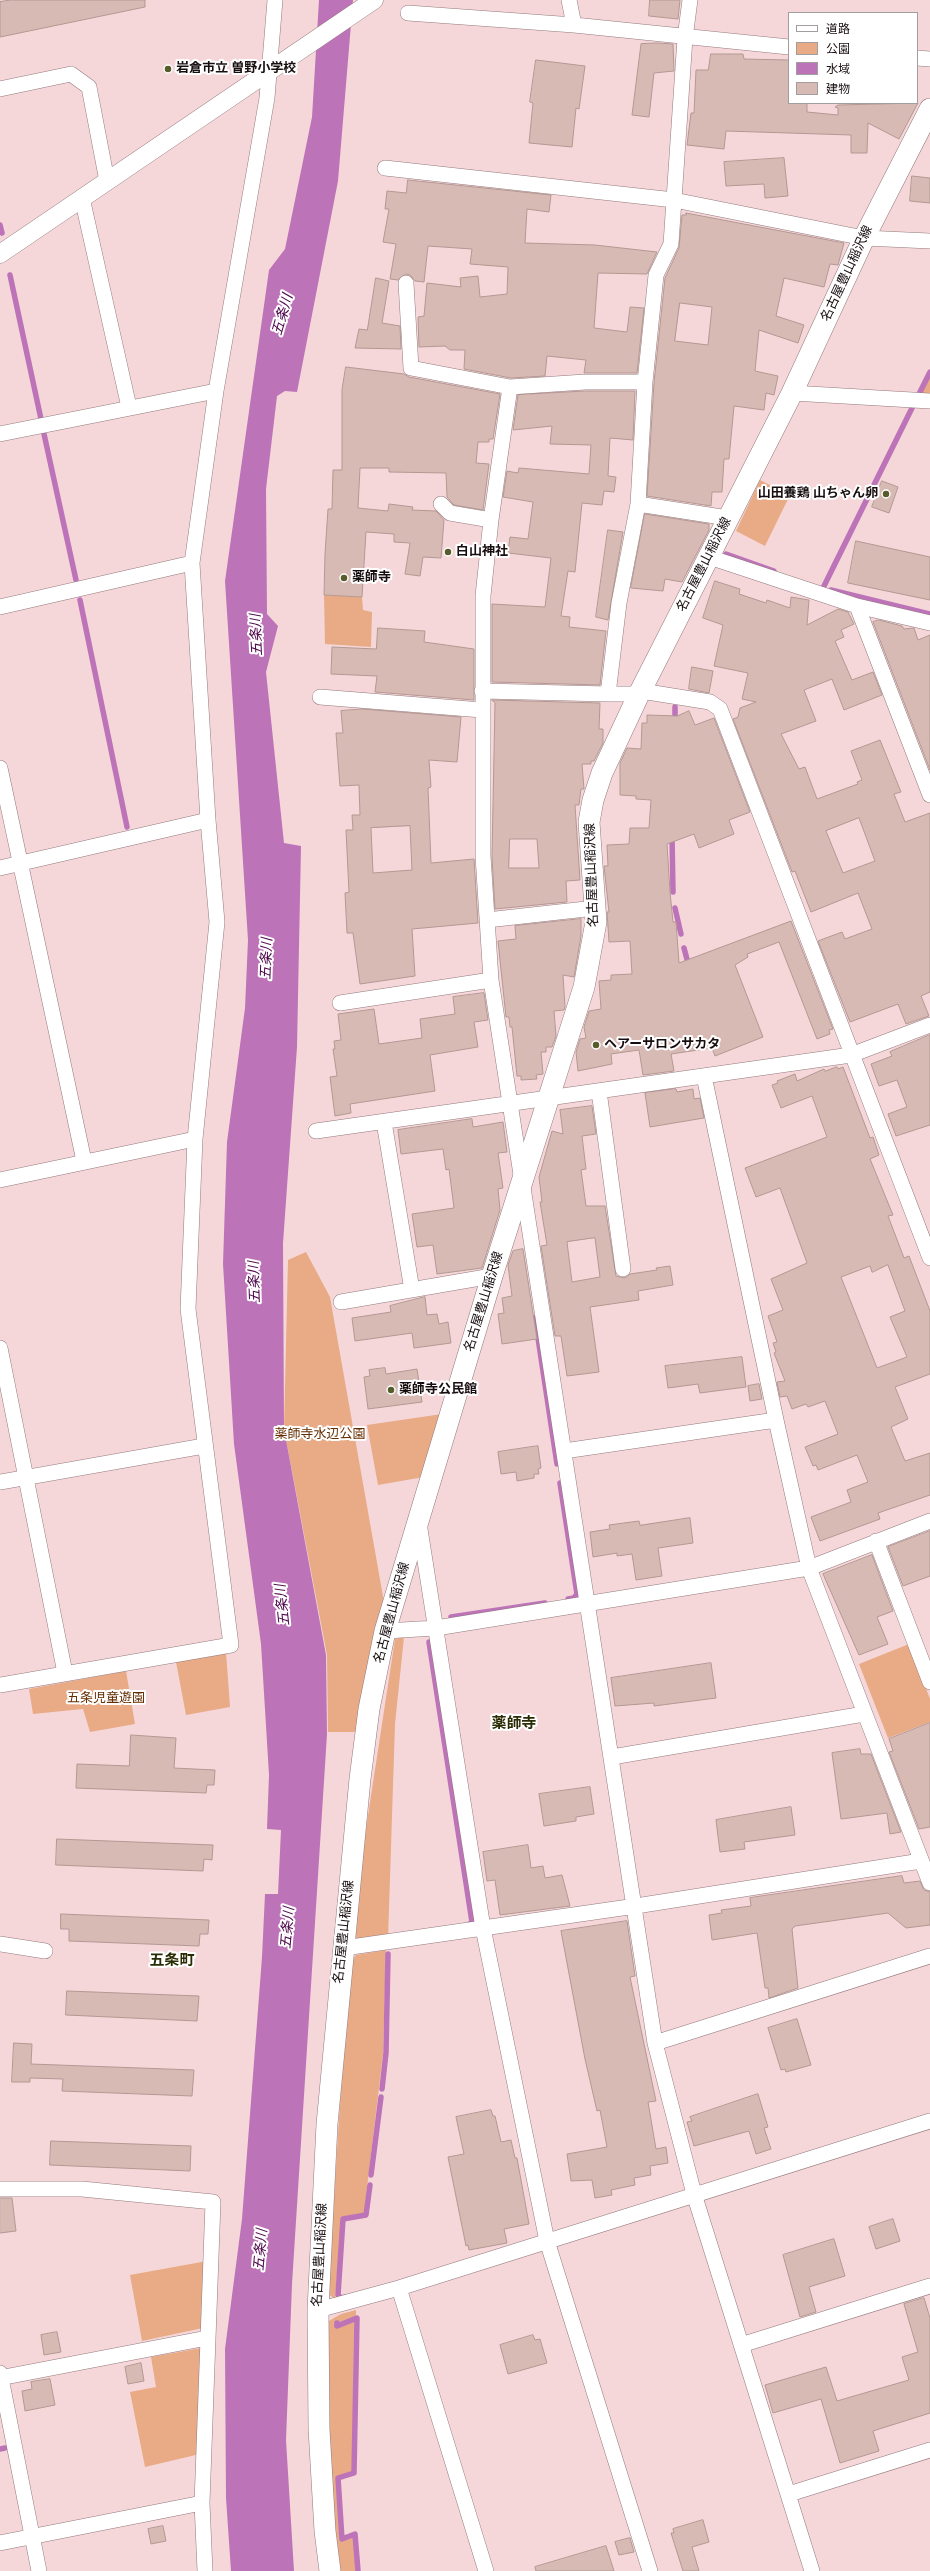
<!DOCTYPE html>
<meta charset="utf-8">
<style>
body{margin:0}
#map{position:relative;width:930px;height:2571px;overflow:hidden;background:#f5d7da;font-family:Overpass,"Noto Sans JP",sans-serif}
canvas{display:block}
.legend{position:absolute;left:788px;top:12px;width:130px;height:92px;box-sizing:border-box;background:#fff;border:1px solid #a29e9f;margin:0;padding:5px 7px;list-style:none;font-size:12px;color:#170d0f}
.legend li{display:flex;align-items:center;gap:8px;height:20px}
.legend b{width:20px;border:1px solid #a29e9f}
</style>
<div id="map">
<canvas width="930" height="2571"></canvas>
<ul class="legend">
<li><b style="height:5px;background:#fff"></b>道路</li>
<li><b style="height:11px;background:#e8ab86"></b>公園</li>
<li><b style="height:11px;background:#bd73b8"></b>水域</li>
<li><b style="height:11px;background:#d7bab4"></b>建物</li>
</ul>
</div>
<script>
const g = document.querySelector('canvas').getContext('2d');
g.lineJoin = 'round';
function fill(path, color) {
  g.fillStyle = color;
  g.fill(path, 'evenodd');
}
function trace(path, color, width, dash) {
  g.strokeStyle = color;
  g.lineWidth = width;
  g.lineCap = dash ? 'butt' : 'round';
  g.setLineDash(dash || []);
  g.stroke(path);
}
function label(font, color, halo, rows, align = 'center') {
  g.font = font + ' Overpass,"Noto Sans JP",sans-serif';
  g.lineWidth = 4;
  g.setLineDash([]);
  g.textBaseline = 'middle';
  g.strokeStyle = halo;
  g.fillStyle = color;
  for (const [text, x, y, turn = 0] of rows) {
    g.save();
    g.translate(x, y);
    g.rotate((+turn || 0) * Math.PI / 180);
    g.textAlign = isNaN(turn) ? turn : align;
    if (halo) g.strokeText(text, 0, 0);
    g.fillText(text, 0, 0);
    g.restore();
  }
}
fill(new Path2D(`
 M930 377V395H921Z
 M760 480 790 495 765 546 736 531Z
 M324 595 362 597 363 610 372 612 371 647 325 644Z
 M306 1252 330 1297 384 1602 359 1732H328L327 1655 284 1429 288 1260Z
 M442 1414 424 1477 378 1485 367 1425Z
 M404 1637 395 1724 388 1939 358 1943 353 1936 367 1822 395 1639Z
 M909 1644 930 1699V1722L888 1738 859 1664Z
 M226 1652 230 1707 186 1715 176 1662Z
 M126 1671 135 1724 90 1732 83 1709 33 1714 29 1689Z
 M386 1950 383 2054 364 2213 342 2217 335 2299 328 2294 340 2102 352 1960 356 1955Z
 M207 2261 203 2328 142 2341 130 2275Z
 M356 2310V2316L338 2324V2321L336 2322 335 2328 354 2321 353 2472 336 2477 341 2540 353 2536 356 2571H338L327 2467V2322L341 2314Z
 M201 2348 200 2454 145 2467 130 2392 156 2387 151 2357Z`), '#e8ab86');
fill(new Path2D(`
 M319 0H353L338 181 297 392 285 391 277 396 266 489 267 614 278 626 266 672 284 843 301 846 297 1047 283 1243 284 1429 326 1655 327 1734 292 2284 286 2440 294 2571H231L226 2498 225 2349 242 2219 262 1957 265 1894H278L281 1830 267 1829 269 1775 261 1644 234 1444 223 1264 227 1142 245 1008 248 940 225 581 269 270 285 249 312 117Z`), '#bd73b8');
trace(new Path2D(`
 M0 225 2 233
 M10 275 41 419
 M919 394 930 372
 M44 434 76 580
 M726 554 774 571
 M823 588 912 408
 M831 590 930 614
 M80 600 127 827
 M675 723V707
 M672 836 673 892
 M675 908 681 934
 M684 948 689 967
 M535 1318 557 1464
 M560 1483 577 1594 574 1598 568 1599
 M451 1617 545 1603
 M429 1642 472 1922 467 1926
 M382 2089 386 2053 388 1954
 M371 2175 381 2097
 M346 2297 341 2298 338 2295 343 2219 366 2215 370 2185
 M337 2323V2326L357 2318 354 2473 338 2478 342 2539 355 2534 358 2571
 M0 2449 5 2448`), '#bd73b8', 5.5);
const building = new Path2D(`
 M11 0H145V7L0 37V2Z
 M650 0H680L678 19 649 16Z
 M657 43 673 44 674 71 654 73 649 117 632 115 641 44Z
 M711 54H743L744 59 789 60V103H807V112L838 115V108L835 107 838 105 918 103 899 139 868 123 867 153H851V135L726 131 724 149 687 145 691 113H694L696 70H708Z
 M536 60 585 66 579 109 576 108 572 147 529 143 533 103 530 102Z
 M784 158 788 196 765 198 764 184 726 186 724 162Z
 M912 176 930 178V203L910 201Z
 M408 180 551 195 549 212 527 209 525 243 595 245 657 252 647 274 598 273 594 328 627 332 630 307 644 308 637 373H584L586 360 547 356 545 376 511 378 464 369 465 350H450L445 346 419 347 418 317 424 316 427 283 461 287 460 278 478 276 480 297 507 294 508 267 470 264 472 249 428 246 424 282 415 281 410 275 406 274 398 280 390 279 396 244 383 242 389 209H385L387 191 406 193Z
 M686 213 844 243 838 265 830 264 824 287 784 278 776 316 804 325 798 343 759 330 755 371 778 376 774 395 766 393 764 410 734 406 729 459H724L722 492H712L711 506 647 496 654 383 665 278 679 248 682 215H686ZM680 303 712 307 708 345 675 341Z
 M376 278 389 281 382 323 400 326 401 349 355 348 359 329 367 330Z
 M346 367 404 374 409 377 500 394 493 439H489V442H478L476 463 489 464 483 510 454 505 447 497 446 473 389 472V468H360L358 508 388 511 389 504 413 507 412 510 436 511 444 520 441 558 423 557 420 576 405 574 410 543 394 542V534L366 532 362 597 324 595 325 554 328 509H332L333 470H342V390Z
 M585 391H635L633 440 610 438 608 476 616 477 614 492 604 491 602 505 582 503 575 572 568 571 561 616 570 617 569 627 606 631 600 685 492 682V604L545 607 551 558 508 553 510 537 528 539 533 502 503 497 507 471 518 473 519 468 589 474 591 445 550 444 552 426 513 430 518 395Z
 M882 481 898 487 889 513 872 507Z
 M645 514 709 524V530L682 582 665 579 663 591 631 588Z
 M608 530 623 532 608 620 596 617Z
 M856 541 930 557V600L848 583Z
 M715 581 740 589 739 594 766 603 767 600 790 608 791 597 809 600 807 625 838 609 848 612 854 624 841 630 844 637 835 641 852 680 873 672 882 695 844 710 832 679 804 690 816 721 781 734 799 769 805 767 817 799 858 784 857 782 862 780 851 751 880 740 901 792 894 794 905 822 930 813V992L921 996 929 1016 906 1024 898 1004 850 1022 818 941 842 932 845 939 872 929 858 893 811 912 795 871 792 872 733 719 738 717 740 708 756 702 742 699 748 673 714 666 723 625 703 618ZM859 818 875 861 843 873 826 831Z
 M879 620 902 626 904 629 914 628 918 640 930 635V770L873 622Z
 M378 628 425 631 424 642 474 649V700L375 692 377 676 331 674 332 647 376 649Z
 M692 667 713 671 709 693 689 689Z
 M492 700 600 703 599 729H603V743L594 761H591V764H582L584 789H581L579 805H575L580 880 566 881 567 902 495 909 492 857 495 703ZM510 839H537L539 868H509Z
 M362 709 461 717 457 762 429 760 431 787 428 788 431 863 474 859 478 923 412 929 415 976 360 984 353 933H347L345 893 349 892 346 830H353L352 815H360L359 785 340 786 336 733H343L341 711ZM410 826 412 870 373 873 371 828Z
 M689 711 695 725 714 718 750 812 729 820 734 834 699 848 694 834 667 844 670 892 673 922H676L679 963 791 921 833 1029 829 1030 830 1034 817 1039 779 942 747 954 748 957 735 965 763 1037 715 1056 712 1048 671 1054 674 1071 643 1075 639 1050 611 1054 612 1064 578 1071 576 1052 580 1039 586 1038 584 1027 589 1011 601 1009 599 981 611 980V975L632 974 630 941 609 942 607 912H609L604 866H608L607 845 629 844 630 828H649L651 800 636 799V796L620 795V763L627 748 641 749 642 723H647V715L677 716Z
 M581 919V936L574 977 563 975 565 1007 564 1010 554 1011 556 1036 552 1047H546V1052H541L543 1074 536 1075 537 1079 521 1080V1076H517L512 1027H510L509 1017H506L498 941 516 939 515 926Z
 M484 993 488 1020 474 1022 478 1047 430 1055 435 1091 350 1104 351 1113 335 1116 330 1077 337 1076 333 1049H335L334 1041 341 1040 338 1014 374 1009 379 1044 422 1038 420 1019 455 1014 453 997Z
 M930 1035V1125L896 1136 888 1114 907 1107 897 1080 879 1086 871 1064 892 1056 890 1052Z
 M837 1067 838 1069 843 1067 870 1138 873 1137 879 1155 870 1159 893 1215 888 1216 904 1258 909 1256 930 1311V1374L895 1387 908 1419 891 1427 905 1461 930 1453V1495L878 1513 880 1519 820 1541 811 1517 851 1502 847 1490 868 1482 857 1455 818 1470 816 1465 813 1466 805 1447 838 1434 825 1401 808 1407 806 1404 792 1409 787 1396 780 1397 777 1382 785 1381 774 1353 776 1352 773 1343 777 1342 768 1316 783 1310 771 1279 807 1263 780 1188 756 1197 745 1168 827 1137 812 1096 781 1108 772 1085 778 1083 777 1081 795 1074 797 1081 824 1069 825 1071ZM888 1265 905 1311 890 1317 907 1357 877 1368 841 1277 870 1266 872 1272Z
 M676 1089 677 1092 693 1089 694 1099 700 1098 704 1118 650 1127 645 1093Z
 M592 1106 596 1134 582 1136 586 1169 581 1170 586 1206H605L616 1276 625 1278 630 1274 657 1270 656 1268 670 1266 673 1285 638 1291 639 1300 590 1307 599 1372 567 1376 561 1336H555L541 1246 547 1245 540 1202H542L539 1177 552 1131 563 1134 560 1110ZM595 1238 600 1277 572 1282 567 1242Z
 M472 1119 473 1127 503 1122 507 1152 498 1153 503 1188 498 1189 500 1210 482 1268 437 1274 433 1245 417 1247 412 1214 454 1208 449 1169 446 1170 443 1149 401 1154 398 1130Z
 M523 1249 537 1339 502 1344 498 1314 504 1313 502 1298 512 1296 508 1265 513 1251Z
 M425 1297 427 1315 437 1314 439 1324 448 1322 451 1343 414 1348 412 1333 355 1341 352 1318 391 1312 390 1306Z
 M742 1357 746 1387 700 1393 698 1384 668 1388 665 1366Z
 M385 1368 386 1374 417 1369 422 1402 368 1409 364 1377 370 1376 369 1370Z
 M759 1384 762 1399 750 1401 748 1386Z
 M538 1446 541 1468 538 1469 539 1474H534V1478L517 1481 516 1472 501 1474 498 1452Z
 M690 1518 693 1543 658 1548 662 1576 636 1580 632 1554 617 1556V1553L593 1557 590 1532 610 1529 609 1525 639 1521 640 1525Z
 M930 1531V1576L903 1586 888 1547Z
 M872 1555 893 1611 877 1617 888 1644 859 1655 823 1574Z
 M711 1663 716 1698 654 1706V1703L615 1706 611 1678Z
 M930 1723V1827L919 1829 889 1752 893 1751 889 1739Z
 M131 1735 176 1738 174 1768 215 1770 214 1785H207L206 1793 76 1788 77 1764 129 1766Z
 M860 1749 861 1754H871L901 1832 890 1834 887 1813 841 1819 832 1753Z
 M590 1787 594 1814 576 1817V1821L544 1826 539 1794Z
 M791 1807 795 1835 744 1842 745 1849 720 1852 716 1820Z
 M57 1839 213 1845 212 1860 204 1859 203 1871 56 1865Z
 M528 1845 531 1868 543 1866 545 1878 562 1875 570 1906 500 1915 495 1880 487 1881 483 1852Z
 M902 1876 904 1883 920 1881 924 1890 930 1892V1925L906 1928 888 1913 795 1926 792 1929 798 1988 769 1998 768 1988H765L757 1933 712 1940 709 1915 722 1913 721 1910 751 1906 750 1898Z
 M61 1914 209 1920 208 1934H200L199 1946 69 1941V1929H61Z
 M627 1921 635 1976 630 1977 656 2101 648 2102 656 2149 666 2147 668 2163 650 2166 651 2175 634 2178 635 2185 611 2190 612 2195 595 2198 592 2180 571 2181 567 2154 607 2147 600 2110 597 2111 585 2059 561 1931Z
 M67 1991 199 1996 197 2021 66 2015Z
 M797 2019 811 2065 786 2072 785 2069 781 2070 768 2028Z
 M14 2043 32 2044 31 2064 194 2070 192 2096 62 2091 63 2079 30 2078V2082H12Z
 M758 2094 768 2127 764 2128 771 2149 756 2154 749 2131 694 2146 687 2122 692 2121 690 2117Z
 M491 2110 493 2116H495L501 2142 511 2140 515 2158H517L529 2224 504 2229 507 2243 469 2250 468 2245 466 2246 448 2157 464 2154 456 2117Z
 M51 2141 191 2146 190 2171 50 2165Z
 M0 2198H12L16 2231 0 2233Z
 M893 2219 900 2241 876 2249 869 2227Z
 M834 2239 845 2276 809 2287 816 2312 800 2317 783 2255Z
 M924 2298 930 2318V2413L873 2431 879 2451 840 2463 821 2399 773 2413 765 2385 826 2367 837 2401 909 2380 902 2357 918 2352 904 2304Z
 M57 2332 61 2352 44 2355 41 2335Z
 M533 2335 535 2340 540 2339 547 2363 508 2374 500 2345Z
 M141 2363 144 2381 128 2384 125 2367Z
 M50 2379 55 2405 25 2411 22 2391 32 2389 31 2382Z
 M703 2520 709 2542 692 2547 699 2571H683L671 2533H674L673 2529Z
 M163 2526 166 2541 151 2544 148 2529Z
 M630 2538 634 2552 619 2555 615 2542Z
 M606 2546 614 2571H536L535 2567Z`);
fill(building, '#d7bab4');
trace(building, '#b39892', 1);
const minor = new Path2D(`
 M569 0 574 25
 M408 13 574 25 789 47
 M917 58 930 59
 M0 89 71 74 89 87 107 181
 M385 168 674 200 864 238 930 241
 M82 198 129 407
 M406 283 411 368 510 387
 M645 382H585L510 387 491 520 483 596V856L491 980 655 2043 694 2194 812 2571
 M792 393 930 401
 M0 434 216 391
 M441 504 450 513 491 520
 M638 504 728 518
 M709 557 857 606 930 623
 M857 606 930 795
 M0 607 192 563
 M482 691 608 694
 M641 691 710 702 720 709 930 1258
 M639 694H608L619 603 638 504 645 382 656 275 671 244 685 38 690 0
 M320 697 482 710
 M0 768 84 1161
 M0 868 208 820
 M487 920 595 908
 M340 1003 491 980
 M704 1076 776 1420 809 1568 930 1883
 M599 1091 623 1269
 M384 1122 412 1290
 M316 1131 851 1055 930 1025
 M0 1180 195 1139
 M341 1302 492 1276
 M0 1348 65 1673
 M564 1451 776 1420
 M0 1482 204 1446
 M419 1523 483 1928 547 2241 650 2571
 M876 1541 930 1682
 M385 1631 436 1628 809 1568 930 1521
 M0 1685 231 1645 188 1309 195 1139 217 922 208 820 192 563 216 391 267 98 275 0
 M612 1757 864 1714
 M0 1944 45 1951
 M344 1948 636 1906 921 1861
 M655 2043 930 1956
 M0 2189H82L213 2202 202 2503 205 2571
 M399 2288 486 2571
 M318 2310 399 2288 930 2121
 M741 2345 930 2286
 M0 2373 39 2571
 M0 2378 207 2338
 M789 2494 930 2450
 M0 2543 202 2503`);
const tertiary = new Path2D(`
 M0 254 374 0`);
const secondary = new Path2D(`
 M330 2571 325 2531 319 2429 318 2310 327 2124 360 1779 369 1709 385 1631 492 1276 584 987 596 922 589 822 593 800 602 773 639 694 792 393 864 238 930 109`);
trace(minor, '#94797c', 16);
trace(tertiary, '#94797c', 19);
trace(secondary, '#94797c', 22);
trace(minor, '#fff', 15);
trace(tertiary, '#fff', 18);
trace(secondary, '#fff', 21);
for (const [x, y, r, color] of [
 [168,69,4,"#565c2a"],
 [886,494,4,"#565c2a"],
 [448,552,4,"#565c2a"],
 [344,578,4,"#565c2a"],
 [596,1045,4,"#565c2a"],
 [391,1390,4,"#565c2a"]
]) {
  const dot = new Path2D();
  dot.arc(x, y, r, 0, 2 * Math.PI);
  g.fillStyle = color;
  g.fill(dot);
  trace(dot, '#fff', 1.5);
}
label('bold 13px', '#170d0f', '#fff', [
 ["岩倉市立 曽野小学校",176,69],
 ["山田養鶏 山ちゃん卵",878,494,"right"],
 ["白山神社",456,552],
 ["薬師寺",352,578],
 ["ヘアーサロンサカタ",604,1045],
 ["薬師寺公民館",399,1390]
], 'left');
label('13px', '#170d0f', '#fff', [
 ["名古屋豊山稲沢線",848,274,-65],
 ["名古屋豊山稲沢線",705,565,-63],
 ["名古屋豊山稲沢線",593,875,-92],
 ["名古屋豊山稲沢線",485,1302,-73],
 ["名古屋豊山稲沢線",393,1613,-75],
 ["名古屋豊山稲沢線",345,1932,-84],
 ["名古屋豊山稲沢線",321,2255,-87]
]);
label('13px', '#652d00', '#fff', [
 ["薬師寺水辺公園",320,1435],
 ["五条児童遊園",106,1699]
]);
label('italic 14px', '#4d074b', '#fff', [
 ["五条川",284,315,-74],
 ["五条川",258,635,-93],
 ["五条川",268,959,-88],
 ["五条川",256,1282,-92],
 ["五条川",284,1605,-96],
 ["五条川",289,1928,-85],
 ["五条川",262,2250,-85]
]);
label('bold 15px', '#2a2d04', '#fff', [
 ["薬師寺",514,1725],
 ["五条町",172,1962]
]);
</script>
